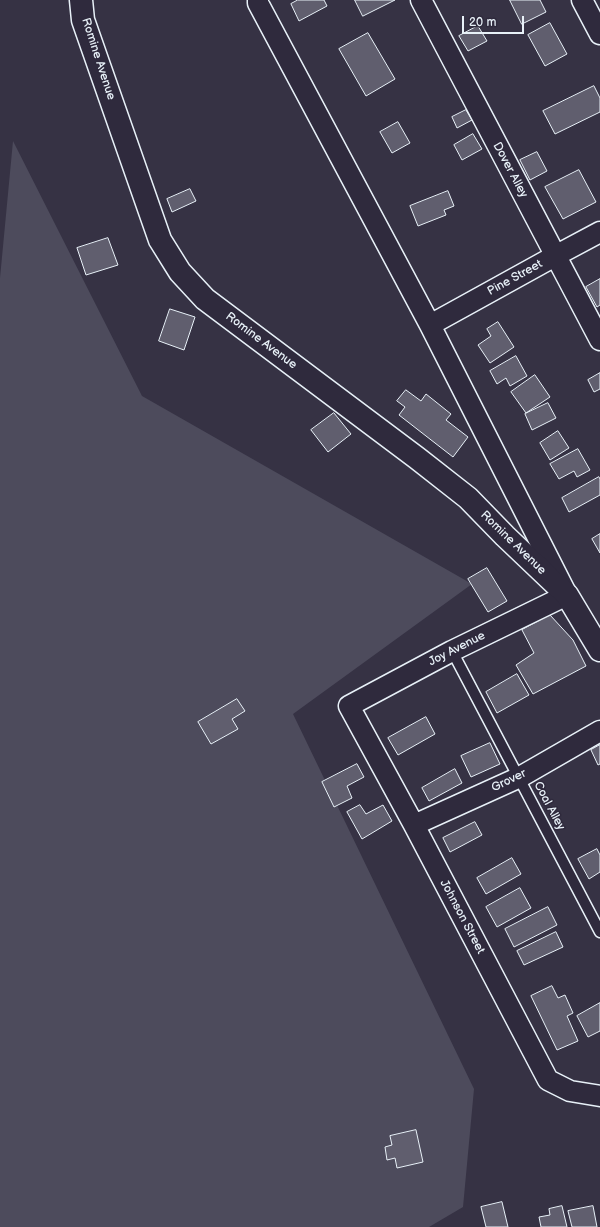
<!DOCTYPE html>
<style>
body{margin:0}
#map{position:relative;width:600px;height:1227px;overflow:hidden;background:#363244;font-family:"Balsamiq Sans",sans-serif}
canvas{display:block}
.scale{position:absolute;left:462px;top:16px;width:62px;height:18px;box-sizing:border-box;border:2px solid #e8f1f8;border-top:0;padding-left:5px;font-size:12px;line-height:14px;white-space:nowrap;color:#e8f1f8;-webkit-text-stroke:3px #2f2a3d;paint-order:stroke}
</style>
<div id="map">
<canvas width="600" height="1227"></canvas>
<div class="scale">20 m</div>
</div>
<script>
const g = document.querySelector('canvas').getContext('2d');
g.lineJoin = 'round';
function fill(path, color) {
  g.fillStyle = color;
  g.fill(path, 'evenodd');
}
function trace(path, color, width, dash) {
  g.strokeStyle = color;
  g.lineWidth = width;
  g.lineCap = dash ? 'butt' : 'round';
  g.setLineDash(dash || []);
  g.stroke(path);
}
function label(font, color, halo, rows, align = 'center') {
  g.font = font + ' "Balsamiq Sans",sans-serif';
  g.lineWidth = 3;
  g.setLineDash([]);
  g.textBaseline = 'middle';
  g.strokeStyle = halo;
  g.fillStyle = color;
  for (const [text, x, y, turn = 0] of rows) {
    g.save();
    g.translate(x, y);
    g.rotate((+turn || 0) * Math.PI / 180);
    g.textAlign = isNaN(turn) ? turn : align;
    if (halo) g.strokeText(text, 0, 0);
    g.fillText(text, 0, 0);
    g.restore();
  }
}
fill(new Path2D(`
 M13 141 142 396 472 584 293 714 474 1089 463 1207 429 1227H0V278Z`), '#4d4b5c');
const building = new Path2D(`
 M298 0H324L327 6 299 21 291 4Z
 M355 0H395L363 16Z
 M510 0H540L546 12 522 24Z
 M550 23 567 54 545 66 528 35Z
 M478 26 487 41 468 51 459 36Z
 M368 33 395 79 366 96 339 49Z
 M594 86 600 98V112L555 134 543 111Z
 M466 110 472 120 457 128 452 117Z
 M398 122 410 143 392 153 380 132Z
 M473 134 482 149 462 160 454 145Z
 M537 152 547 171 530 180 520 160Z
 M579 170 596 202 563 219 545 187Z
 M190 189 196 201 172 212 167 199Z
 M448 191 454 206 444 210 446 215 418 226 410 206Z
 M108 238 118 265 86 275 77 248Z
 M600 279V305L597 307 586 287Z
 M170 309 195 317 184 350 159 341Z
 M498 322 514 347 490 363 478 345 491 336 487 329Z
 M516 356 527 376 510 386 506 378 497 384 490 371Z
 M600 373V389L594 392 588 380Z
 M535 375 550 397 526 413 511 392Z
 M406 390 421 401 426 394 451 414 446 420 468 437 453 457 399 415 405 407 397 401Z
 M548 403 556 418 532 430 525 414Z
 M334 413 351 434 328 452 311 430Z
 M558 431 569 448 550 460 540 443Z
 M578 449 590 470 577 477 574 471 559 479 550 464Z
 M599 477 600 479V495L569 512 562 498Z
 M600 534V553L592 539Z
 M487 568 507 601 488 612 468 579Z
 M550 615 573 640 586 666 533 694 516 665 534 653 522 630Z
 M517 674 529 695 497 713 486 692Z
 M237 699 245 711 232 719 238 729 211 744 198 722Z
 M426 717 435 734 398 755 388 738Z
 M490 743 500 764 471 777 461 756Z
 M600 745V764L598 765 591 750Z
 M357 764 364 777 347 786 352 798 334 807 322 782Z
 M455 769 462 783 429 801 422 788Z
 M360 805 366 814 383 805 392 821 362 839 347 812Z
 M475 822 482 835 450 852 443 838Z
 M597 849 600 855V872L589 879 578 859Z
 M512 858 521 874 486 894 477 878Z
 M520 888 531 908 497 927 486 907Z
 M548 907 557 925 514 947 505 929Z
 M556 932 563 947 524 965 517 951Z
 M552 986 558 998 565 995 573 1013 567 1016 578 1041 557 1050 531 996Z
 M600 1003V1031L588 1037 577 1016Z
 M416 1130 423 1162 397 1168 395 1158 387 1160 385 1147 392 1145 390 1136Z
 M502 1202 508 1227H486L481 1207Z
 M562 1206 567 1227H541L539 1217 550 1215 549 1209Z
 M593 1206 597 1227H572L568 1211Z`);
fill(building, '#605e6e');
trace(building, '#e8f1f8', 1);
const service = new Path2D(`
 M452 651 600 932`);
const minor = new Path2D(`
 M258 0V3L430 325 567 595 452 651 349 706 414 825 548 1080 570 1091 600 1096
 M421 0 600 340
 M582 0 600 34
 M430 325 555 256 600 232
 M414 825 520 777 600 731`);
const tertiary = new Path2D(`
 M81 0 83 20 160 240 180 272 205 299 417 458 468 498 505 536 567 595 600 650`);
trace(service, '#e8f1f8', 13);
trace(minor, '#e8f1f8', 23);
trace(tertiary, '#e8f1f8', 25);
trace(service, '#2f2a3d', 10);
trace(minor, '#2f2a3d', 20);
trace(tertiary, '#2f2a3d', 22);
label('12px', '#e8f1f8', '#2f2a3d', [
 ["Romine Avenue",98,59,72],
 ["Dover Alley",510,170,62],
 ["Pine Street",515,278,-29],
 ["Romine Avenue",261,341,37],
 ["Romine Avenue",513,543,44],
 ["Joy Avenue",457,649,-27],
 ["Grover",509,781,-26],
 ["Coal Alley",549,806,62],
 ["Johnson Street",462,917,62]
]);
</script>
